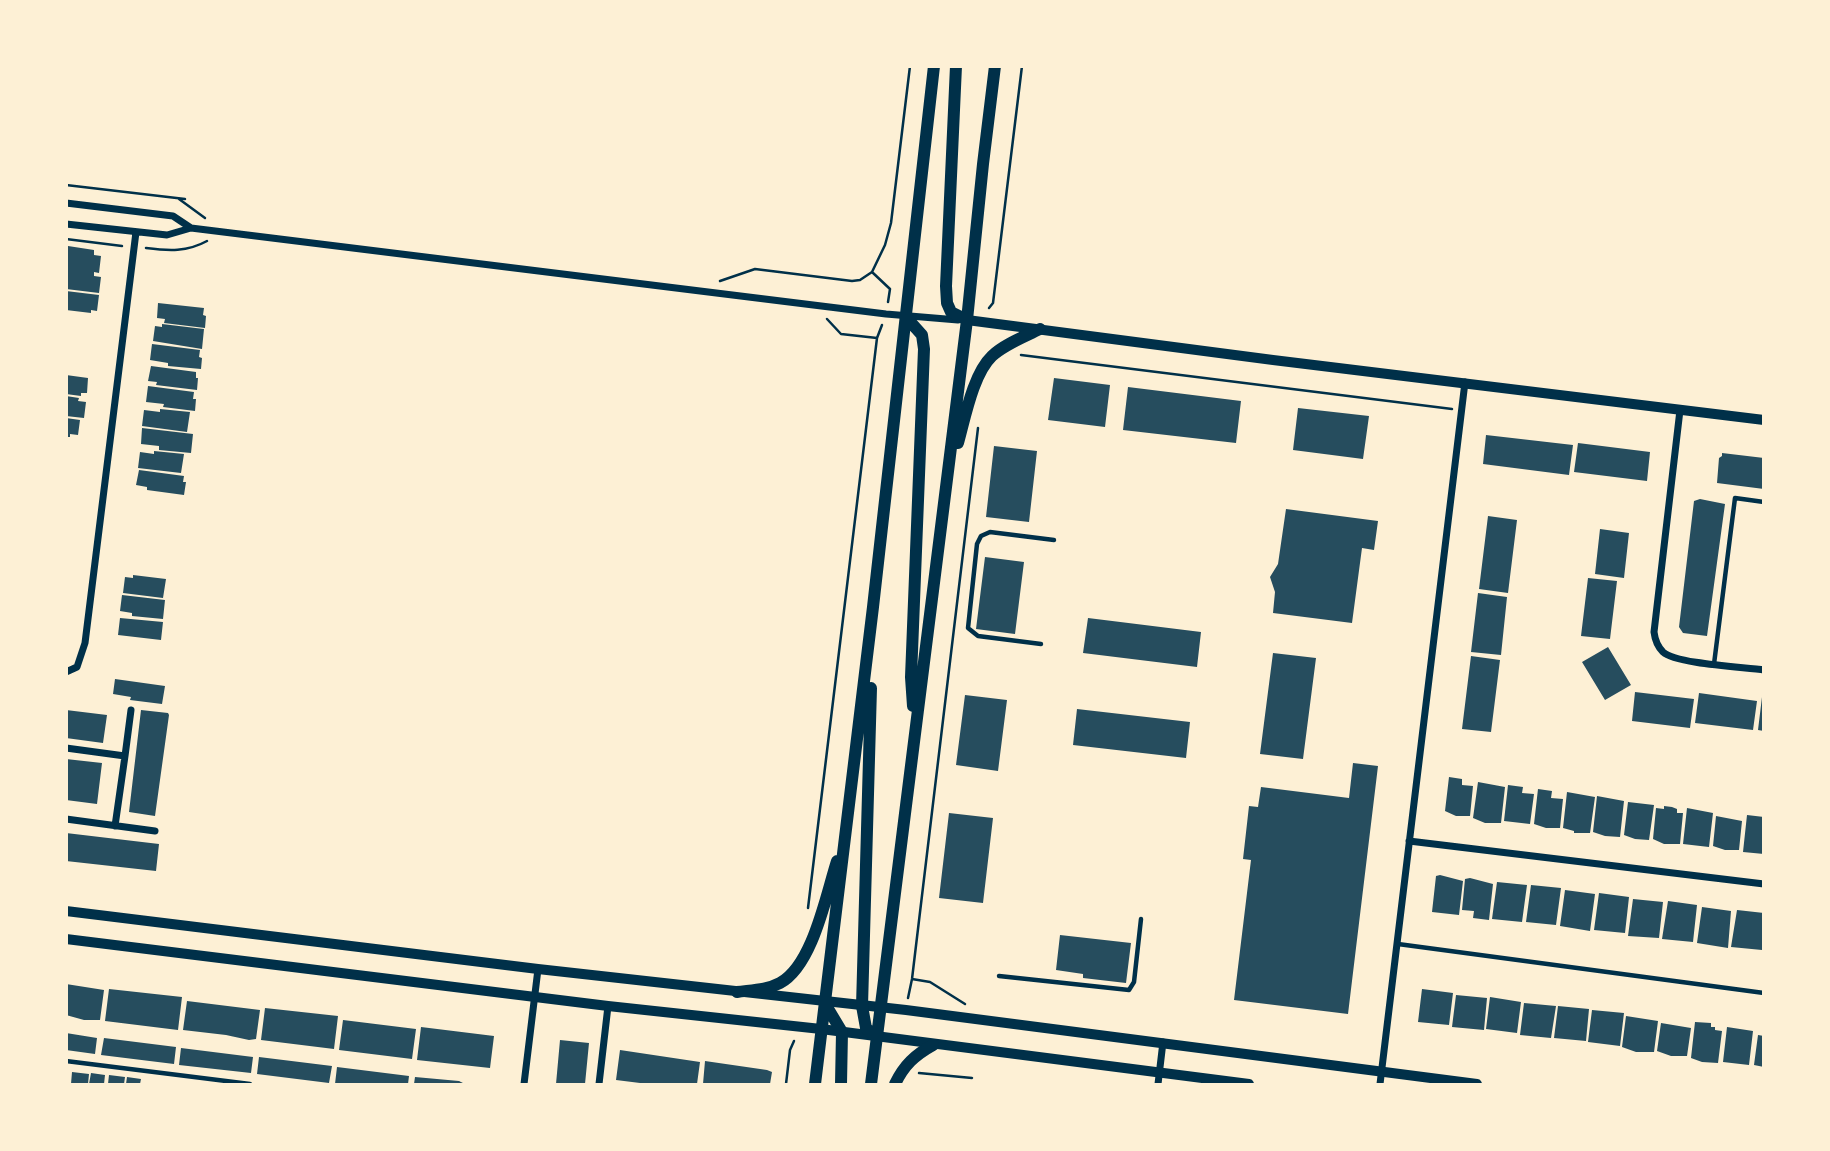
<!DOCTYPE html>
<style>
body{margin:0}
#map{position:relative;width:1830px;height:1151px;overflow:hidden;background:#fdf0d5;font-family:Quicksand,sans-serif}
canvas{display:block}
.frame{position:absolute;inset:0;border:68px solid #fdf0d5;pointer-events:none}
</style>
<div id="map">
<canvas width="1830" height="1151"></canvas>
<div class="frame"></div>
</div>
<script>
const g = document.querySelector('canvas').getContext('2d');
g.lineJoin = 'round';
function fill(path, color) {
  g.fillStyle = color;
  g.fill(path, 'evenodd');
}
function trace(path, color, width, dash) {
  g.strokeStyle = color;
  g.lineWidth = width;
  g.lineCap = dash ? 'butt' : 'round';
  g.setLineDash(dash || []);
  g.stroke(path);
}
fill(new Path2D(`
 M68 246 94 250V255L101 256 99 273 94 272V276L101 277 99 293 66 289Z
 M66 291 99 295 97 311 91 310V313L66 310Z
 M158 303 204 308 203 315 206 316 205 328 164 323 165 319 157 318Z
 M162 324 204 329 202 349 153 341 155 326 162 327Z
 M152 344 200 350 199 357 202 358 201 369 168 366V363L150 360Z
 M151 366 196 372V378H198L197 390 156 385 157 382 148 381Z
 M66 375 88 378 87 393H81V396L66 394Z
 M1054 378 1110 385 1105 427 1048 420Z
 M148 386 194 392 193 399H196L195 411 163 407 164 404 146 402Z
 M1128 387 1241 401 1236 443 1123 430Z
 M66 396 79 398 78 401 86 402 84 418 66 416Z
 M1298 408 1369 416 1363 459 1293 450Z
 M160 409 190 412 187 432 142 426 144 410 160 412Z
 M66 418 80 420 78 435 70 434V437H66Z
 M142 428 193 434 191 453 159 450V446L141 444Z
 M1486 435 1573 445 1569 475 1483 464Z
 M1578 443 1650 452 1647 481 1574 472Z
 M994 446 1037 451 1029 522 986 517Z
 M154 451 184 454 181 473 138 468 140 452 154 454Z
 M1722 453 1764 458V489L1717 483 1719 458 1722 456Z
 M139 470 184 476 183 482H186L184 495 147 490V487L136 485Z
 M1700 499 1725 504 1707 636 1683 633 1679 627 1694 501Z
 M1286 509 1378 521 1374 550 1362 548 1352 623 1273 613 1275 592 1270 577 1278 564Z
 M1488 516 1517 520 1508 593 1479 589Z
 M1600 529 1629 533 1624 578 1595 574Z
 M985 557 1024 562 1015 634 976 629Z
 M133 575 166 579 163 598 123 593 125 577 133 578Z
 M1588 578 1617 581 1610 639 1581 636Z
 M1478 593 1507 597 1501 655 1471 652Z
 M122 595 165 600 163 619 132 616V613L120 611Z
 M120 618 163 622 161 640 118 635Z
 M1088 618 1201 632 1197 667 1083 653Z
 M1608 647 1631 685 1605 700 1582 662Z
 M1273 653 1316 658 1303 759 1260 754Z
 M1471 656 1500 660 1491 732 1462 729Z
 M115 679 165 686 162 704 130 700 131 697 113 694Z
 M1635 692 1694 699 1690 728 1632 721Z
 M1699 693 1757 701 1753 730 1695 723Z
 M965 695 1007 700 998 771 956 765Z
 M1762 697H1764V731L1758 730Z
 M1077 709 1190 722 1186 758 1073 745Z
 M66 710 107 715 103 743 66 738Z
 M141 710 168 713 169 715 155 816 129 812Z
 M66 759 102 763 97 804 66 800Z
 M1353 763 1378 766 1348 1014 1234 1000 1251 860 1243 859 1249 806 1258 807 1261 787 1349 798Z
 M1449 777 1462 779V785L1473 786 1470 816H1456L1445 811Z
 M1478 782 1505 787 1501 823H1485L1473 818Z
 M1508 785 1523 787 1522 793 1534 794 1530 824 1504 821Z
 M1538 789 1552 791 1551 798 1563 799 1560 828H1546L1534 824Z
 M1567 792 1595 797 1590 833H1574V831L1563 828Z
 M1597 796 1624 801 1620 837 1605 836 1593 832Z
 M1628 802 1654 805 1649 840 1635 839 1624 835Z
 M1664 806 1672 807 1677 809V813H1683L1680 844H1664L1653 839 1656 808 1664 809Z
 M1687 808 1713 813 1709 847 1683 844Z
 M949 813 993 818 983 903 939 898Z
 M1747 815 1764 817V854L1743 852Z
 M1716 816 1742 821 1739 850H1725L1713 846Z
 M66 833 159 844 156 871 66 861Z
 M1440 875 1463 881 1459 915 1432 912 1436 876Z
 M1470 878 1493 884 1489 920 1473 918 1474 911 1462 910 1465 879Z
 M1497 882 1527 885 1522 922 1492 919Z
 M1531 885 1561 888 1556 925 1526 922Z
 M1565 890 1595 894 1590 931 1560 926Z
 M1599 893 1629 897 1625 933 1594 930Z
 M1633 899 1663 902 1659 938 1628 936Z
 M1668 901 1697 905 1693 942 1662 939Z
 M1702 907 1731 911 1728 948 1697 943Z
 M1737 910 1764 913 1762 950 1731 947Z
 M1060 935 1131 943 1126 983 1083 978V974L1056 970Z
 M66 984 104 990 100 1020H84L66 1015Z
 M109 989 182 997 178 1030 105 1021Z
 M1422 989 1453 993 1449 1025 1418 1022Z
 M1456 995 1487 998 1484 1030 1452 1027Z
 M1490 997 1521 1002 1517 1033 1486 1029Z
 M187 1001 260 1010 256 1039 249 1040 226 1035 183 1030Z
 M1524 1003 1556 1006 1551 1038 1520 1035Z
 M1558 1006 1589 1009 1586 1041 1554 1038Z
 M265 1008 338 1016 334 1049 261 1040Z
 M1592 1010 1624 1013 1620 1046 1588 1042Z
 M1626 1016 1658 1021 1654 1052H1636L1622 1047Z
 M343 1020 416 1029 412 1059 339 1050Z
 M1695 1022 1711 1023V1027H1715V1030L1722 1031 1718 1063 1702 1062 1691 1058Z
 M1661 1023 1691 1028 1687 1056H1671L1657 1051Z
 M421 1027 494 1036 490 1068 417 1060Z
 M1727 1027 1753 1031 1749 1065 1723 1062Z
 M66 1033 97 1038 95 1054 66 1050Z
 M1758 1035 1764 1036V1067L1754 1065Z
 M104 1038 176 1047 174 1064 101 1055Z
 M560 1040 589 1043 585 1084H556Z
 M181 1048 253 1057 251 1073 179 1065Z
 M620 1050 700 1062 697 1084H648L616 1080Z
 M259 1057 332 1066 329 1083 257 1074Z
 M705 1061 767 1070 772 1072 770 1084H703Z
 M337 1067 409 1076 408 1084H335Z
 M72 1072 89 1074 88 1084H71Z
 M91 1073 105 1075 104 1084H89Z
 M109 1075 125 1077 124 1084H108Z
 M127 1077 141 1079 140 1084H126Z
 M415 1077 459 1081 465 1084H414Z`), '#264d5e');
trace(new Path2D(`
 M66 185 185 199
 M179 199 205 218
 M66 239 122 246
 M146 248C169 251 187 252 207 241
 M720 281 755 269 852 281 860 280 872 272
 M888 302 890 289 872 272 885 245 891 223 910 66
 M989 308 993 303 1022 66
 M827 319 841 334 877 338
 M1021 355 1452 409
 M808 908 877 338 882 325
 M912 979 930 982 965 1004
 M908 998 912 979 978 428
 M919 1073 972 1078
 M786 1084 790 1050 794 1041`), '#003049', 2.5);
trace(new Path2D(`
 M1041 644 978 636 968 628 977 544 981 536 990 532 1054 540
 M1714 664 1735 498 1764 502
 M1398 944 1764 993
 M999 976 1129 990 1134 982 1141 919
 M66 1061 250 1084`), '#003049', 4.5);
trace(new Path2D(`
 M66 203 173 216 191 228
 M66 224 167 235 191 228 886 314 958 320
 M1680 410 1654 632C1655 640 1657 646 1663 652 1676 664 1743 667 1764 670
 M66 672 77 667 85 643 136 232
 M66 748 125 756 115 826
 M125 756 131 710
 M66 819 155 831
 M1409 841 1764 884
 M524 1084 538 969
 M599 1084 608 1006
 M1158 1084 1163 1042
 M1380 1084 1465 382`), '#003049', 7);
trace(new Path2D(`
 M967 320 1273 360 1764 420
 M66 911 538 969 906 1010 1477 1084
 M66 939 608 1006 821 1029 1249 1084`), '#003049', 10);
trace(new Path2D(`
 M956 66 946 286 947 303 951 312 967 320
 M905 316 922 335 924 349 911 677 913 706
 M958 443C965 418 973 374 992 356 1005 344 1024 337 1040 329
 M871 688 862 1006 866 1028 876 1037
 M737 992C752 990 767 990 780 983 813 965 826 895 837 861
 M824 1002 842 1032 841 1084
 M815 1084 873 607 934 66
 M871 1084 967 320 983 164 995 66
 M895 1084C904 1065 915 1055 933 1045`), '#003049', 12);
</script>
